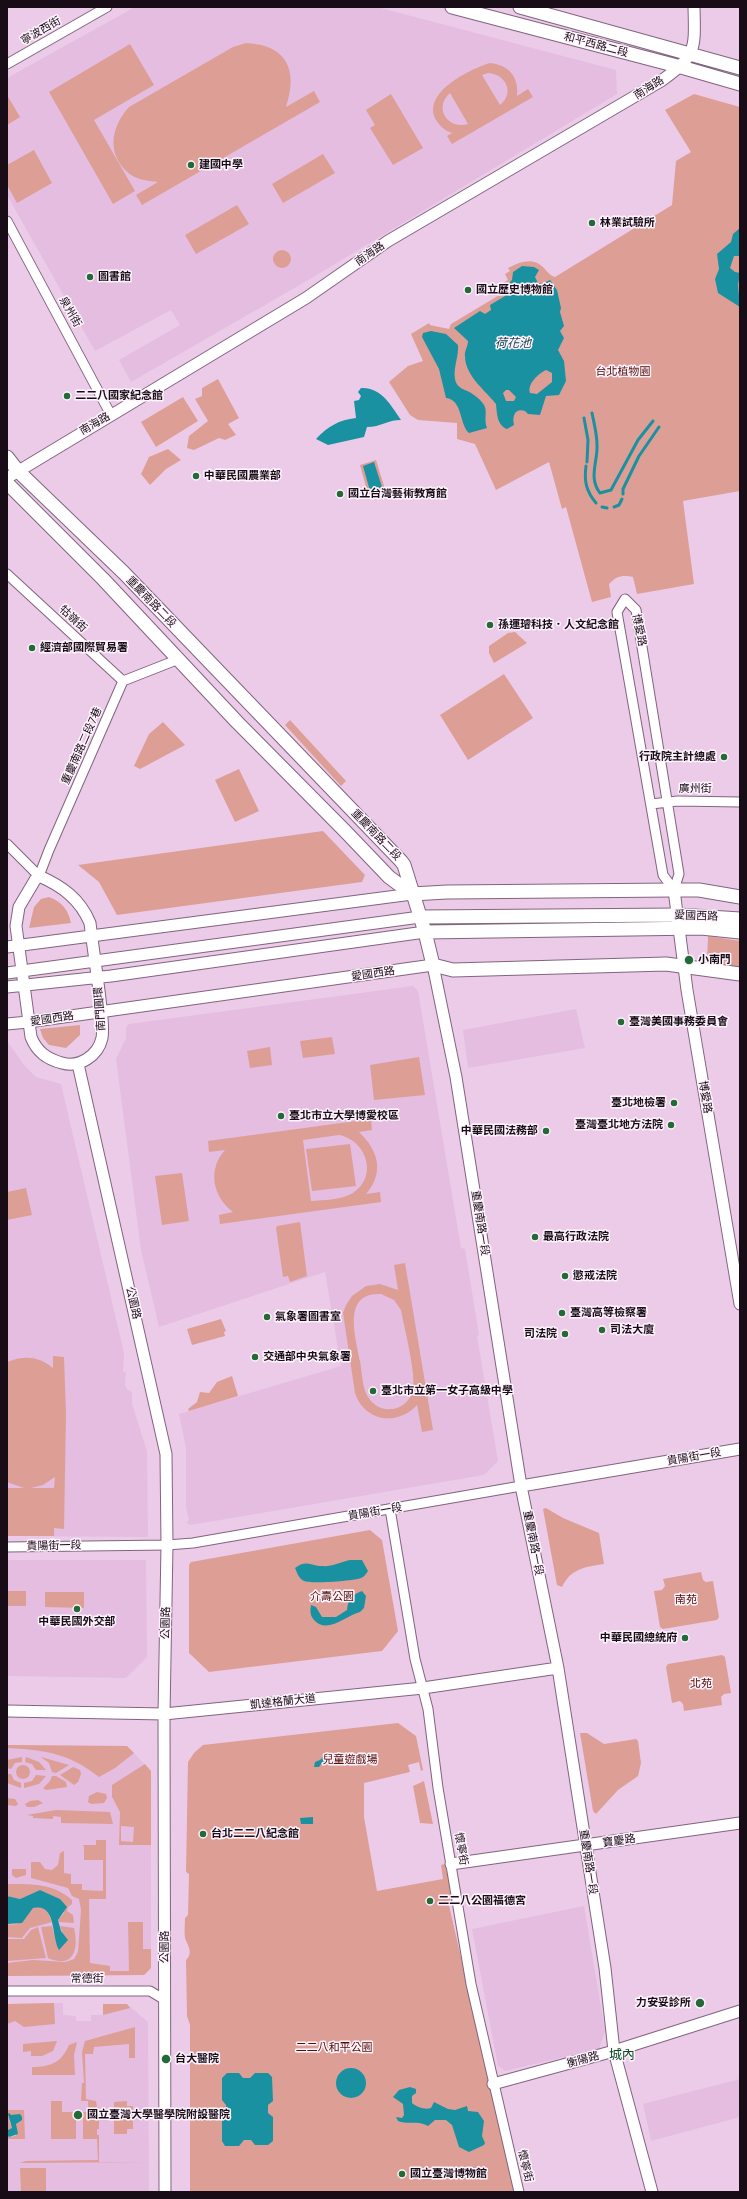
<!DOCTYPE html>
<meta charset="utf-8">
<style>
body{margin:0}
#map{position:relative;width:747px;height:2199px;overflow:hidden;background:#eccbe9;font-family:"Open Sans",sans-serif}
canvas{display:block}
.frame{position:absolute;inset:0;border:8px solid #180d17;pointer-events:none}
</style>
<div id="map">
<canvas width="747" height="2199"></canvas>
<div class="frame"></div>
</div>
<script>
const g = document.querySelector('canvas').getContext('2d');
g.lineJoin = 'round';
function fill(path, color) {
  g.fillStyle = color;
  g.fill(path, 'evenodd');
}
function trace(path, color, width, dash) {
  g.strokeStyle = color;
  g.lineWidth = width;
  g.lineCap = dash ? 'butt' : 'round';
  g.setLineDash(dash || []);
  g.stroke(path);
}
function label(font, color, halo, rows, align = 'center') {
  g.font = font + ' "Open Sans","Noto Sans TC",sans-serif';
  g.lineWidth = 3;
  g.setLineDash([]);
  g.textBaseline = 'middle';
  g.strokeStyle = halo;
  g.fillStyle = color;
  for (const [text, x, y, turn = 0] of rows) {
    g.save();
    g.translate(x, y);
    g.rotate((+turn || 0) * Math.PI / 180);
    g.textAlign = isNaN(turn) ? turn : align;
    if (halo) g.strokeText(text, 0, 0);
    g.fillText(text, 0, 0);
    g.restore();
  }
}
fill(new Path2D(`
 M135 7H377L616 70 617 94 310 279 131 382 119 360 180 325 171 310 95 351 7 195V78Z
 M413 986 418 991 461 1248 465 1249 479 1335 477 1336 498 1461 484 1475 191 1525 186 1523 189 1520 186 1508V1448L179 1414 341 1366 325 1272 159 1327 141 1250 116 1059 126 1038V1027L129 1024Z
 M576 1009 585 1048 468 1068 463 1030Z
 M7 1041 24 1065 36 1077 61 1084 124 1353 123 1372H126L125 1386 128 1390 132 1392V1404L147 1451 148 1537 7 1536Z
 M7 1560H146L147 1657 126 1678 7 1676Z
 M7 1745 127 1746 151 1771V1968L144 1975 7 1976Z
 M584 1906 605 2031 599 2049 505 2071 498 2066 472 1929Z
 M63 2003V2015L76 2016V2021H91V2015H103V2004H127L148 2022 149 2192H7V2004Z
 M740 2079V2117L651 2141 643 2104Z`), '#e4bde0');
fill(new Path2D(`
 M246 43C288 45 298 71 286 107L314 91 320 102 142 205 136 195 158 182C149 181 139 180 131 175 106 156 110 128 129 107L233 47Z
 M130 44 154 85 94 120 135 191 113 204 49 92Z
 M490 63C509 65 519 77 517 96L528 89 533 97 452 144 447 136 452 133C445 131 440 126 436 120 421 93 470 69 490 63ZM488 73C506 74 515 93 500 105L482 75ZM450 93 468 124C448 130 433 108 450 93Z
 M391 94 423 148 393 165 370 128 375 125 366 110Z
 M694 94 740 107V491L683 501 694 584 637 594 633 577C622 575 617 576 609 584L611 597 592 602 566 507 562 509 549 462 496 490 475 444 457 439V423L418 420 410 415 389 382 408 366 423 361 411 334 429 323 430 325 449 329 451 324 501 294 497 286 508 280 505 274 510 271 508 268C520 262 532 257 543 267 547 271 549 275 555 277L672 205 676 161 691 152 665 110Z
 M7 95 20 117 7 125Z
 M34 150 52 183 17 203 7 185V165Z
 M323 154 335 173 283 203 272 184Z
 M237 205 249 224 196 254 185 235Z
 M273 259a9 9 0 1 1 18 0a9 9 0 1 1-18 0Z
 M218 379 239 418 228 424 236 435 225 440 219 438 194 450 187 448 189 436 208 421 195 399 202 396V388Z
 M183 397 198 421 156 447 141 422Z
 M168 449 181 460 166 469 150 485 141 474 149 457Z
 M376 460 385 489 368 494 360 465Z
 M515 632 527 643 494 663 489 653V646L508 633Z
 M504 674 533 718 468 760 440 715Z
 M290 720 346 781 341 786 285 725Z
 M163 722 185 745 140 769 134 766 149 734Z
 M239 769 259 811 235 822 215 780Z
 M323 831 365 875 362 882 117 915 99 882 78 865Z
 M49 897C62 902 68 909 71 923L29 928 34 907 41 899Z
 M708 936 740 941V967L707 962Z
 M80 1025V1035L66 1048 49 1045 43 1038 40 1029Z
 M332 1037 335 1054 303 1058 300 1041Z
 M270 1047 272 1065 250 1068 247 1051Z
 M419 1057 425 1095 374 1100 370 1065Z
 M371 1119 372 1130 359 1132C378 1150 385 1172 366 1194L380 1192 381 1202 220 1224 219 1215 233 1212C213 1197 207 1170 225 1150L209 1152 208 1141ZM339 1135C366 1140 379 1176 353 1193 342 1200 324 1200 311 1201L303 1140Z
 M350 1144 356 1186 312 1191 306 1149Z
 M182 1173 189 1221 162 1225 155 1176Z
 M26 1188 32 1215 7 1220V1192Z
 M300 1222 307 1276 290 1282 288 1276 283 1277 276 1228 277 1226Z
 M405 1263 433 1430 422 1432 417 1405C397 1427 364 1421 355 1393L343 1313 346 1305 352 1296 366 1286 380 1284 398 1290 394 1265ZM381 1294 394 1300 401 1310C404 1327 416 1373 413 1388 412 1399 402 1409 391 1409 381 1410 373 1405 368 1397 362 1388 362 1372 360 1361 356 1338 341 1292 381 1294Z
 M221 1319 226 1331 224 1332 225 1336 192 1345 187 1329Z
 M53 1356 64 1357 66 1414 64 1529 54 1528V1536H7V1488H24L7 1482V1362C24 1355 39 1356 53 1368ZM55 1477 54 1488H31L43 1485Z
 M232 1376 238 1396 189 1411 188 1409 197 1402 200 1392 209 1393 217 1382Z
 M546 1508 563 1518 599 1533 604 1564C586 1567 571 1568 562 1587L557 1585 543 1509Z
 M370 1530 382 1540 398 1631 382 1651 209 1672 189 1653V1565L191 1562Z
 M701 1572 703 1580 706 1582 713 1581 719 1617 717 1620 663 1629 660 1627 654 1591 662 1590 665 1586 663 1579Z
 M7 1591H26V1606H7Z
 M45 1592H84V1608L45 1607Z
 M722 1655 725 1657 731 1693 724 1694 721 1697 722 1705 684 1711 683 1704 680 1701 672 1703 666 1667 668 1664Z
 M398 1723 416 1736 423 1770 421 1771 419 1762 408 1765 410 1772 364 1783V1817L377 1891 443 1879 441 1865 445 1864 454 1898 448 1901 515 2192H190V2025L187 2016 186 1960C194 1953 187 1944 185 1938 184 1932 185 1924 185 1918L188 1915 189 1874 186 1872 188 1762 194 1753 203 1745Z
 M580 1733H587L604 1744 636 1739 638 1741 641 1763 638 1776 618 1790 596 1814 593 1811Z
 M7 1745 127 1746 134 1753 115 1768 99 1777C69 1753 44 1750 7 1748Z
 M22 1757V1762L15 1763 11 1769 7 1768V1760Z
 M26 1757 39 1762 46 1770H36L32 1764 25 1762Z
 M41 1757 69 1765 56 1773 52 1772 49 1763Z
 M145 1764 151 1771V1845H119L120 1812 112 1797V1785ZM121 1826 134 1827 133 1842 121 1841Z
 M16 1772a7 7 0 1 1 14 0a7 7 0 1 1-14 0Z
 M73 1767 80 1770 81 1774 78 1782 74 1785 60 1775Z
 M7 1774H11L14 1780 21 1783V1788L7 1783Z
 M36 1775 46 1776 39 1784 24 1788V1783L32 1781Z
 M52 1776H56L66 1782 67 1787 46 1790 43 1788 50 1781Z
 M424 1781 433 1824 420 1823 413 1786Z
 M97 1792 106 1794 107 1798 104 1803 91 1804 88 1802 89 1796Z
 M7 1798 15 1799 18 1804 16 1806 7 1805Z
 M38 1800 43 1803 34 1807H27L25 1804 30 1801Z
 M56 1810 110 1812 113 1824 61 1823V1817L53 1816V1819L33 1818V1816L27 1815Z
 M96 1840H106V1899H89L90 1963 110 1966V1971H129L128 1922H143V1949H151V1968L144 1975 7 1976V1963L33 1960 66 1962 74 1959 78 1952 81 1910 79 1899 72 1896 68 1888 31 1878V1862H40L45 1869 52 1870 58 1865 60 1853 64 1851V1873L71 1874V1884H82V1890L103 1891V1860H84V1847L83 1845H96Z
 M12 1869H26V1875L16 1878 12 1875Z
 M7 1884C31 1884 53 1883 72 1900V1904L68 1907 67 1911 73 1915 74 1923 59 1922 58 1920 64 1913 60 1899 40 1890 20 1899 7 1896Z
 M41 1907 47 1910 52 1922 30 1928 22 1938 7 1937V1924C22 1927 25 1917 33 1908Z
 M52 1926 58 1949 63 1934 60 1926 74 1928C79 1949 74 1969 48 1958L41 1927Z
 M38 1927 46 1958 7 1961V1939H24L31 1930Z
 M54 2003 55 2024 24 2027 15 2021 7 2024V2004Z
 M103 2004H127L130 2008 103 2015Z
 M135 2027V2058H129V2044L94 2047 93 2054H85L86 2099 96 2101 97 2107H99V2129H97V2135H99V2162H148L20 2163 26 2161 98 2160 97 2139H83V2112H88V2101H81L82 2083H84L82 2052 85 2041Z
 M57 2041 53 2051 42 2056H31V2051L23 2052V2044Z
 M77 2042 74 2055 75 2075H32V2067C51 2067 62 2062 69 2045Z
 M51 2101H62V2112H76V2139H51Z
 M127 2101V2106H133V2129H127V2134H114V2102Z
 M7 2110H24L25 2139H7V2135L9 2137 16 2136V2124L20 2121 14 2115H11L9 2121 12 2128 7 2133Z
 M20 2168H46V2192H21Z`), '#dd9f95');
fill(new Path2D(`
 M740 228V256H734L730 268 735 272 740 273 738 285 740 307 718 293 715 279 719 269 717 254 731 242 733 234Z
 M522 266 534 267 539 270 535 277 538 283 542 284 550 280 557 290 561 308 560 312 564 326 560 331 564 338 558 350 564 361 566 381 559 395 546 396 540 415 528 414 525 411C515 408 512 416 514 425L507 429C497 425 497 414 496 404 486 391 465 376 465 356 464 352 468 346 468 341L454 328 480 311 485 314 491 310 490 305 505 296 504 289 512 280 513 272ZM546 370 552 373V382L537 394 530 393C527 384 538 374 546 370ZM509 390 516 397 514 401H506L503 393 506 390Z
 M431 331 446 334 458 345C459 356 453 368 455 379 457 390 467 389 474 395 493 409 482 413 487 428L469 433C459 424 463 400 446 398L439 369 422 337 423 333Z
 M361 388C381 387 391 405 401 420 387 420 381 427 367 427L364 437 328 445 316 439C328 426 339 420 356 418L354 401 359 400 361 396 358 392Z
 M374 462 382 487 370 491 363 466Z
 M350 1560H362L368 1571C366 1574 364 1577 361 1578 354 1581 310 1584 304 1581 298 1578 297 1572 295 1568 306 1559 311 1566 322 1566 331 1567 341 1562 350 1560Z
 M362 1591 366 1596 364 1608 360 1612C347 1615 327 1635 314 1620 310 1615 310 1611 311 1605L316 1607 322 1617H336L347 1610C348 1599 352 1595 362 1591Z
 M324 1756H327L330 1761 321 1764 319 1767H314L315 1762 320 1760Z
 M313 1817V1824H301L300 1818Z
 M40 1890 60 1899 67 1907 58 1920 61 1931 68 1940 59 1950C51 1936 57 1903 33 1908L22 1923 7 1924V1896L20 1899Z
 M336 2083a15 15 0 1 1 30 0a15 15 0 1 1-30 0Z
 M227 2073H239L243 2078H250L255 2073H268L272 2077 273 2101 268 2105V2113L273 2117V2141L268 2145H255L251 2140H244L239 2146H225L222 2141V2118L226 2114V2105L222 2100V2078Z
 M410 2087 416 2089V2093L412 2096V2103C417 2107 425 2110 431 2108L434 2102 448 2109 455 2110 467 2106 468 2111 478 2112 484 2121 482 2136 485 2143 484 2145 469 2152 459 2147 452 2125 446 2120H435L428 2126C418 2120 408 2125 398 2121L396 2117 402 2118 404 2115 403 2104 393 2097 399 2090Z
 M9 2113 11 2115 20 2114 22 2117V2120L16 2124 18 2134 9 2137 7 2135 8 2130 12 2128 8 2114Z`), '#1991a1');
trace(new Path2D(`
 M592 413C594 423 597 434 597 445 598 461 588 478 600 493L611 490 638 440 653 421
 M584 418 588 440 587 462
 M586 466C584 481 586 491 596 503
 M623 494V489L639 456 659 427
 M602 507 607 508
 M614 507 619 505 622 499`), '#1991a1', 3);
const minor = new Path2D(`
 M7 64 107 7
 M7 221 111 415
 M7 574 123 681
 M625 599 636 610 679 874 674 890 663 875 617 612Z
 M651 804 678 801 740 802
 M7 844 39 876 49 850 123 681 174 661 178 657
 M390 1509 415 1659 428 1709 438 1788 471 1984 519 2192
 M7 1547 167 1545 193 1543 521 1486
 M7 1991H150L165 2000`);
const tertiary = new Path2D(`
 M7 478 306 298 388 241 661 81C697 55 695 50 694 7
 M39 876C62 886 80 899 90 923 93 948 97 973 100 999 101 1011 104 1026 102 1038 98 1056 79 1068 62 1063 47 1059 37 1052 31 1037L16 926 19 907 35 880Z
 M674 890 687 990 740 1304
 M7 947 412 894
 M7 973 420 917
 M7 987 111 976 425 932
 M7 1024 28 1022 433 965 456 1077 521 1486 558 1668 605 1968 614 2051 652 2192
 M78 1064 166 1454 167 1545 164 1714 165 2192
 M521 1486 740 1449
 M7 1711 164 1714 423 1688 558 1668
 M451 1864 740 1823
 M493 2084 614 2051 740 2011`);
const secondary = new Path2D(`
 M452 7 681 67 740 84
 M520 7 740 68
 M7 457 18 471 124 573 401 861 404 865 425 932 433 965 453 970 666 964 740 974
 M7 483 103 579 237 722 345 831 389 877 412 894
 M412 894 447 892 674 890H699L740 897
 M420 917 678 915 740 919
 M425 932 701 928 740 932`);
trace(minor, '#81647e', 11);
trace(tertiary, '#81647e', 13);
trace(secondary, '#81647e', 15);
trace(minor, '#fff', 9);
trace(tertiary, '#fff', 11);
trace(secondary, '#fff', 13);
for (const [x, y, r, color] of [
 [191,165,4,"#236a37"],
 [592,223,4,"#236a37"],
 [90,277,4,"#236a37"],
 [468,290,4,"#236a37"],
 [67,396,4,"#236a37"],
 [196,476,4,"#236a37"],
 [340,494,4,"#236a37"],
 [490,625,4,"#236a37"],
 [32,648,4,"#236a37"],
 [724,757,4,"#236a37"],
 [689,960,5,"#236a37"],
 [621,1022,4,"#236a37"],
 [674,1103,4,"#236a37"],
 [281,1116,4,"#236a37"],
 [671,1125,4,"#236a37"],
 [546,1131,4,"#236a37"],
 [535,1237,4,"#236a37"],
 [565,1276,4,"#236a37"],
 [562,1313,4,"#236a37"],
 [267,1317,4,"#236a37"],
 [602,1330,4,"#236a37"],
 [565,1334,4,"#236a37"],
 [255,1357,4,"#236a37"],
 [373,1391,4,"#236a37"],
 [77,1609,4,"#236a37"],
 [685,1638,4,"#236a37"],
 [203,1834,4,"#236a37"],
 [430,1901,4,"#236a37"],
 [700,2003,5,"#236a37"],
 [166,2059,5,"#236a37"],
 [78,2115,5,"#236a37"],
 [402,2174,4,"#236a37"]
]) {
  const dot = new Path2D();
  dot.arc(x, y, r, 0, 2 * Math.PI);
  g.fillStyle = color;
  g.fill(dot);
  trace(dot, '#fff4fd', 1.5);
}
label('11px', '#180d17', '#fff4fd', [
 ["寧波西街",41,31,-30],
 ["和平西路二段",596,45,15],
 ["南海路",649,88,-32],
 ["南海路",370,254,-35],
 ["泉州街",70,312,60],
 ["南海路",95,424,-30],
 ["重慶南路二段",151,602,46],
 ["牯嶺街",73,619,43],
 ["博愛路",639,630,79],
 ["重慶南路二段7巷",82,746,-66],
 ["廣州街",695,789],
 ["重慶南路二段",376,835,46],
 ["愛國西路",696,916,2],
 ["愛國西路",373,974,-8],
 ["南門圓環",100,1009,-94],
 ["愛國西路",52,1019,-8],
 ["博愛路",705,1097,81],
 ["重慶南路一段",480,1223,81],
 ["公園路",133,1303,77],
 ["貴陽街一段",694,1457,-10],
 ["貴陽街一段",375,1512,-10],
 ["重慶南路一段",533,1543,79],
 ["貴陽街一段",54,1546,-1],
 ["公園路",166,1623,-89],
 ["凱達格蘭大道",283,1702,-6],
 ["寶慶路",619,1841,-8],
 ["懷寧街",461,1849,80],
 ["重慶南路一段",588,1862,81],
 ["公園路",165,1947,-90],
 ["常德街",87,1979],
 ["衡陽路",583,2060,-15],
 ["懷寧街",525,2166,76]
]);
label('bold 11px', '#180d17', '#fff4fd', [
 ["建國中學",199,165],
 ["林業試驗所",600,223],
 ["圖書館",98,277],
 ["國立歷史博物館",476,290],
 ["二二八國家紀念館",75,396],
 ["中華民國農業部",204,476],
 ["國立台灣藝術教育館",348,494],
 ["孫運璿科技．人文紀念館",498,625],
 ["經濟部國際貿易署",40,648],
 ["行政院主計總處",716,757,"right"],
 ["小南門",698,960],
 ["臺灣美國事務委員會",629,1022],
 ["臺北地檢署",666,1103,"right"],
 ["臺北市立大學博愛校區",289,1116],
 ["臺灣臺北地方法院",663,1125,"right"],
 ["中華民國法務部",538,1131,"right"],
 ["最高行政法院",543,1237],
 ["懲戒法院",573,1276],
 ["臺灣高等檢察署",570,1313],
 ["氣象署圖書室",275,1317],
 ["司法大廈",610,1330],
 ["司法院",557,1334,"right"],
 ["交通部中央氣象署",263,1357],
 ["臺北市立第一女子高級中學",381,1391],
 ["中華民國外交部",77,1622,"center"],
 ["中華民國總統府",677,1638,"right"],
 ["台北二二八紀念館",211,1834],
 ["二二八公園福德宮",438,1901],
 ["力安妥診所",691,2003,"right"],
 ["台大醫院",175,2059],
 ["國立臺灣大學醫學院附設醫院",87,2115],
 ["國立臺灣博物館",410,2174]
], 'left');
label('11px', '#530c07', '#fff4fd', [
 ["台北植物園",623,372],
 ["介壽公園",332,1597],
 ["南苑",686,1600],
 ["北苑",701,1684],
 ["兒童遊戲場",350,1760],
 ["二二八和平公園",334,2048]
]);
label('italic 12px', '#093c43', '#fff4fd', [
 ["荷花池",513,344]
]);
label('13px', '#024c1e', '#fff4fd', [
 ["城內",622,2055]
]);
</script>
